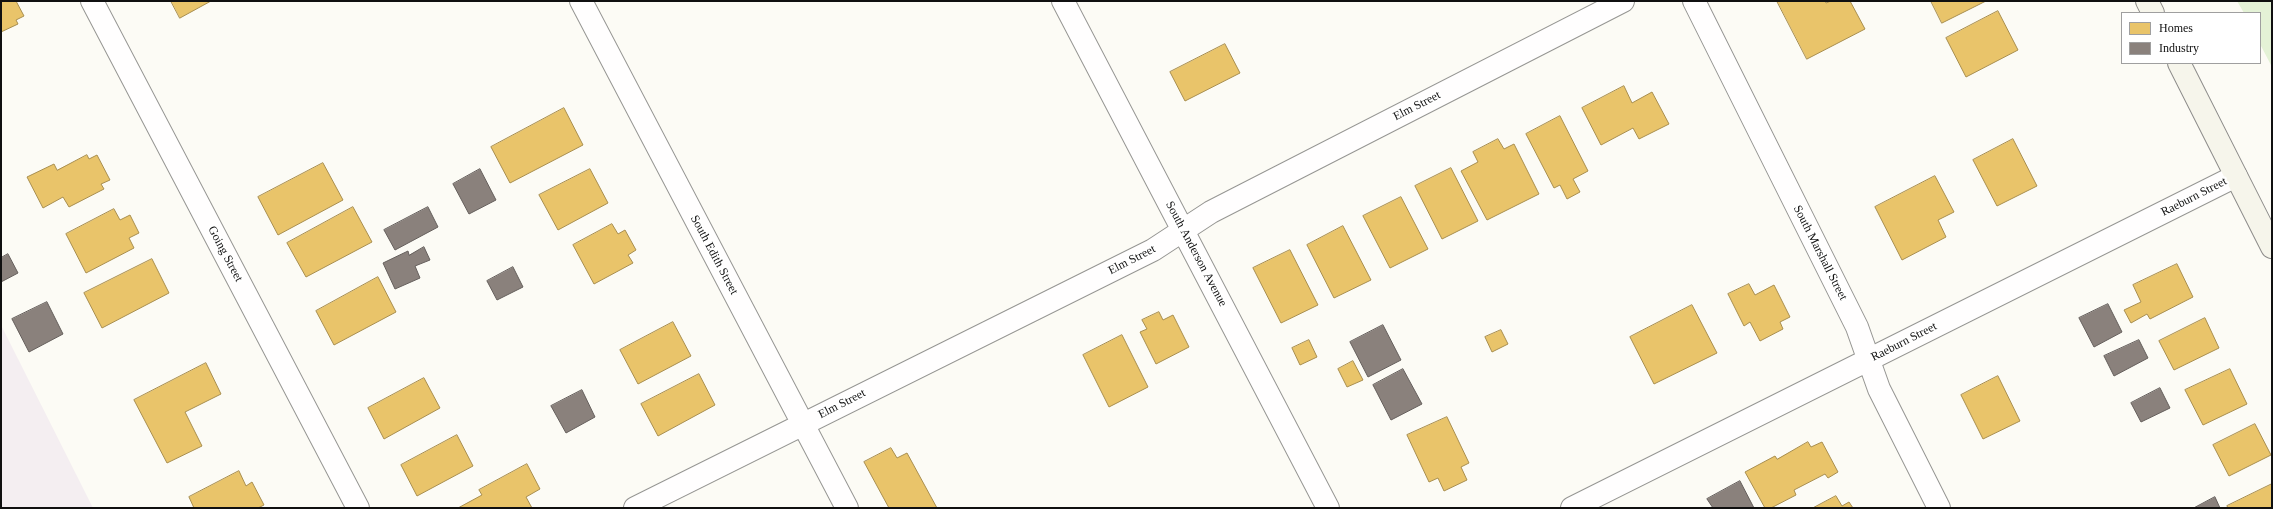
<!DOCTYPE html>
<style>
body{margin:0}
#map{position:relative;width:2273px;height:509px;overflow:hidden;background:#fcfbf5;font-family:"Times New Roman",serif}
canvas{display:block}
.frame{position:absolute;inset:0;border:2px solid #101010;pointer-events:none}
.legend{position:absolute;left:2121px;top:12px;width:140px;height:52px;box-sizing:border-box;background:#fff;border:1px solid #9f9f9f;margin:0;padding:5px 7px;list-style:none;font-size:12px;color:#101010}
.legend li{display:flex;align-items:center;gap:8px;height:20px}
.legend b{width:20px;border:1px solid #9f9f9f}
</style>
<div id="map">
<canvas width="2273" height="509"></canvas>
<div class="frame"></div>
<ul class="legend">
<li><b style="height:11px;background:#e9c46a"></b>Homes</li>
<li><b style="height:11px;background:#8a817c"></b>Industry</li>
</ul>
</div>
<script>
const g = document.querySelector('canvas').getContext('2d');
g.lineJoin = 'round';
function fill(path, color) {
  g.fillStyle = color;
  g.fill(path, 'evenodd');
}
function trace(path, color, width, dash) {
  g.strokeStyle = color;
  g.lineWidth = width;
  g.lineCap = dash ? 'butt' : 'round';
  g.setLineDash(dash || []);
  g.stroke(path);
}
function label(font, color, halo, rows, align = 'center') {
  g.font = font + ' "Times New Roman",serif';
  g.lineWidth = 4;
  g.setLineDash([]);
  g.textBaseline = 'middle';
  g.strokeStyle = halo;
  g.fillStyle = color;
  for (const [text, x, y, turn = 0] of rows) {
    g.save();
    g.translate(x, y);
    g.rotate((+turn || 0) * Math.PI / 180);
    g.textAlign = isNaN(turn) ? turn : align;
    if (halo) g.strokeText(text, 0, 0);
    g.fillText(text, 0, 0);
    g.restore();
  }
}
fill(new Path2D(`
 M1 325 93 508H1Z`), '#f4eef1');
fill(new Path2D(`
 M2237 1H2272V67L2260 44V13H2244Z`), '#e4f2d6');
const homes = new Path2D(`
 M1 1H16L24 16 16 20 18 24 1 32Z
 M171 1H211L180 18Z
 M1777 1H1825L1826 3 1831 1H1850L1865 29 1807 59Z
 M1931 1H1986L1942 23Z
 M1998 11 2018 50 1966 77 1946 38Z
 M1225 44 1240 73 1185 101 1170 72Z
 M1624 86 1632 103 1652 92 1669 124 1639 139 1633 128 1601 145 1582 108Z
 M564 108 583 145 510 183 491 147Z
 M1560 116 1588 171 1573 179 1580 192 1567 199 1560 185 1554 188 1526 134Z
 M1498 139 1504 149 1514 144 1539 194 1487 220 1461 171 1478 162 1473 152Z
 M2013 139 2037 186 1997 206 1973 160Z
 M87 155 89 159 97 155 110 180 101 184 104 189 69 207 63 197 43 208 27 177 54 164 57 170Z
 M323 163 343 200 278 235 258 197Z
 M1451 168 1478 221 1442 239 1415 186Z
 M590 169 608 203 558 230 539 195Z
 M1935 176 1954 212 1938 220 1946 237 1902 260 1875 207Z
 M1401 197 1428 249 1390 268 1363 216Z
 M353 207 372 242 306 277 287 243Z
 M114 209 120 220 130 215 139 233 129 238 134 248 86 273 66 234Z
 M612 224 618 234 625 230 636 250 628 255 633 263 594 284 573 245Z
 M1343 226 1371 280 1334 298 1307 245Z
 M1290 250 1318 305 1281 323 1253 268Z
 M152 259 169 293 102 328 84 293Z
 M2177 264 2193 297 2150 319 2147 314 2131 323 2124 310 2141 302 2133 285Z
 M378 277 396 312 334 345 316 311Z
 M1749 284 1755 295 1774 285 1790 317 1780 322 1783 329 1760 341 1750 322 1744 326 1728 294Z
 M1692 305 1717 353 1654 384 1630 337Z
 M1159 312 1163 320 1173 315 1189 347 1156 364 1140 332 1147 329 1142 320Z
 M2205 318 2219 348 2174 370 2159 341Z
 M673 322 691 356 638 384 620 350Z
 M1501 330 1508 344 1492 352 1485 337Z
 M1122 335 1148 387 1109 407 1083 355Z
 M1309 340 1317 357 1300 365 1292 348Z
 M1353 361 1363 380 1347 387 1338 369Z
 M206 363 221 394 185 412 202 446 167 463 134 400Z
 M2230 369 2247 404 2203 425 2185 390Z
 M699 374 715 405 658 436 641 404Z
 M1998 376 2020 421 1983 439 1961 395Z
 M424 378 440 408 384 439 368 408Z
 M1447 417 1469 463 1461 467 1467 480 1444 491 1438 478 1429 482 1407 435Z
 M2255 424 2271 455 2229 476 2213 445Z
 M457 435 473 466 417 496 401 465Z
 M1808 442 1811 447 1822 442 1838 472 1828 478 1825 474 1794 490 1796 495 1771 508H1765L1745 472 1775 456 1777 459Z
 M891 448 897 458 907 453 937 508H889L864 462Z
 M527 464 540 489 526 497 532 508H458L482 495 479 490Z
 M239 471 246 486 252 482 264 505 258 508H194L189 497Z
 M2272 484V508H2228L2227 506Z
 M1836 496 1842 506 1849 502 1853 508H1813Z`);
fill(homes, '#e9c46a');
trace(homes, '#a88e4f', 1);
const industry = new Path2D(`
 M480 169 496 200 469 214 453 184Z
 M428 207 438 227 395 250 384 230Z
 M424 247 430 260 415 266 420 278 395 289 383 263 408 251 409 255Z
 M8 254 18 273 1 282V258Z
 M513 267 523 287 497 300 487 281Z
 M47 302 63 334 29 352 12 319Z
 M2108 304 2122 332 2094 347 2079 318Z
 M1383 325 1401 360 1368 377 1350 342Z
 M2139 340 2148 358 2114 376 2104 356Z
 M1403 369 1422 404 1391 420 1373 385Z
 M2160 388 2170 408 2141 422 2131 403Z
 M582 390 595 417 566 433 551 406Z
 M1740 481 1754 508H1713L1707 499Z
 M2215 497 2220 508H2194Z`);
fill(industry, '#8a817c');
trace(industry, '#655f5c', 1);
const minor = new Path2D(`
 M92 1 358 508
 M581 1 847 508
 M1063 1 1328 508
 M1694 1 1857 327 1879 389 1939 508
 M635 508 1153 250 1211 212 1623 1
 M1572 508 2236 176`);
const secondary = new Path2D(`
 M2147 1 2153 13
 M2179 63 2272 247`);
trace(minor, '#969693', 24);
trace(secondary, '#8d8c8a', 24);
trace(minor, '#fffefe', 22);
trace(secondary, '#f6f5eb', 22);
label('12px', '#101010', '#fff', [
 ["Elm Street",1417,106,-27],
 ["Raeburn Street",2194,197,-27],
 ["South Marshall Street",1820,253,63],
 ["Going Street",225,254,62],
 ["South Anderson Avenue",1196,254,62],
 ["South Edith Street",714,255,62],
 ["Elm Street",1132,260,-27],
 ["Raeburn Street",1904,342,-27],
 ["Elm Street",842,404,-27]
]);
</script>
